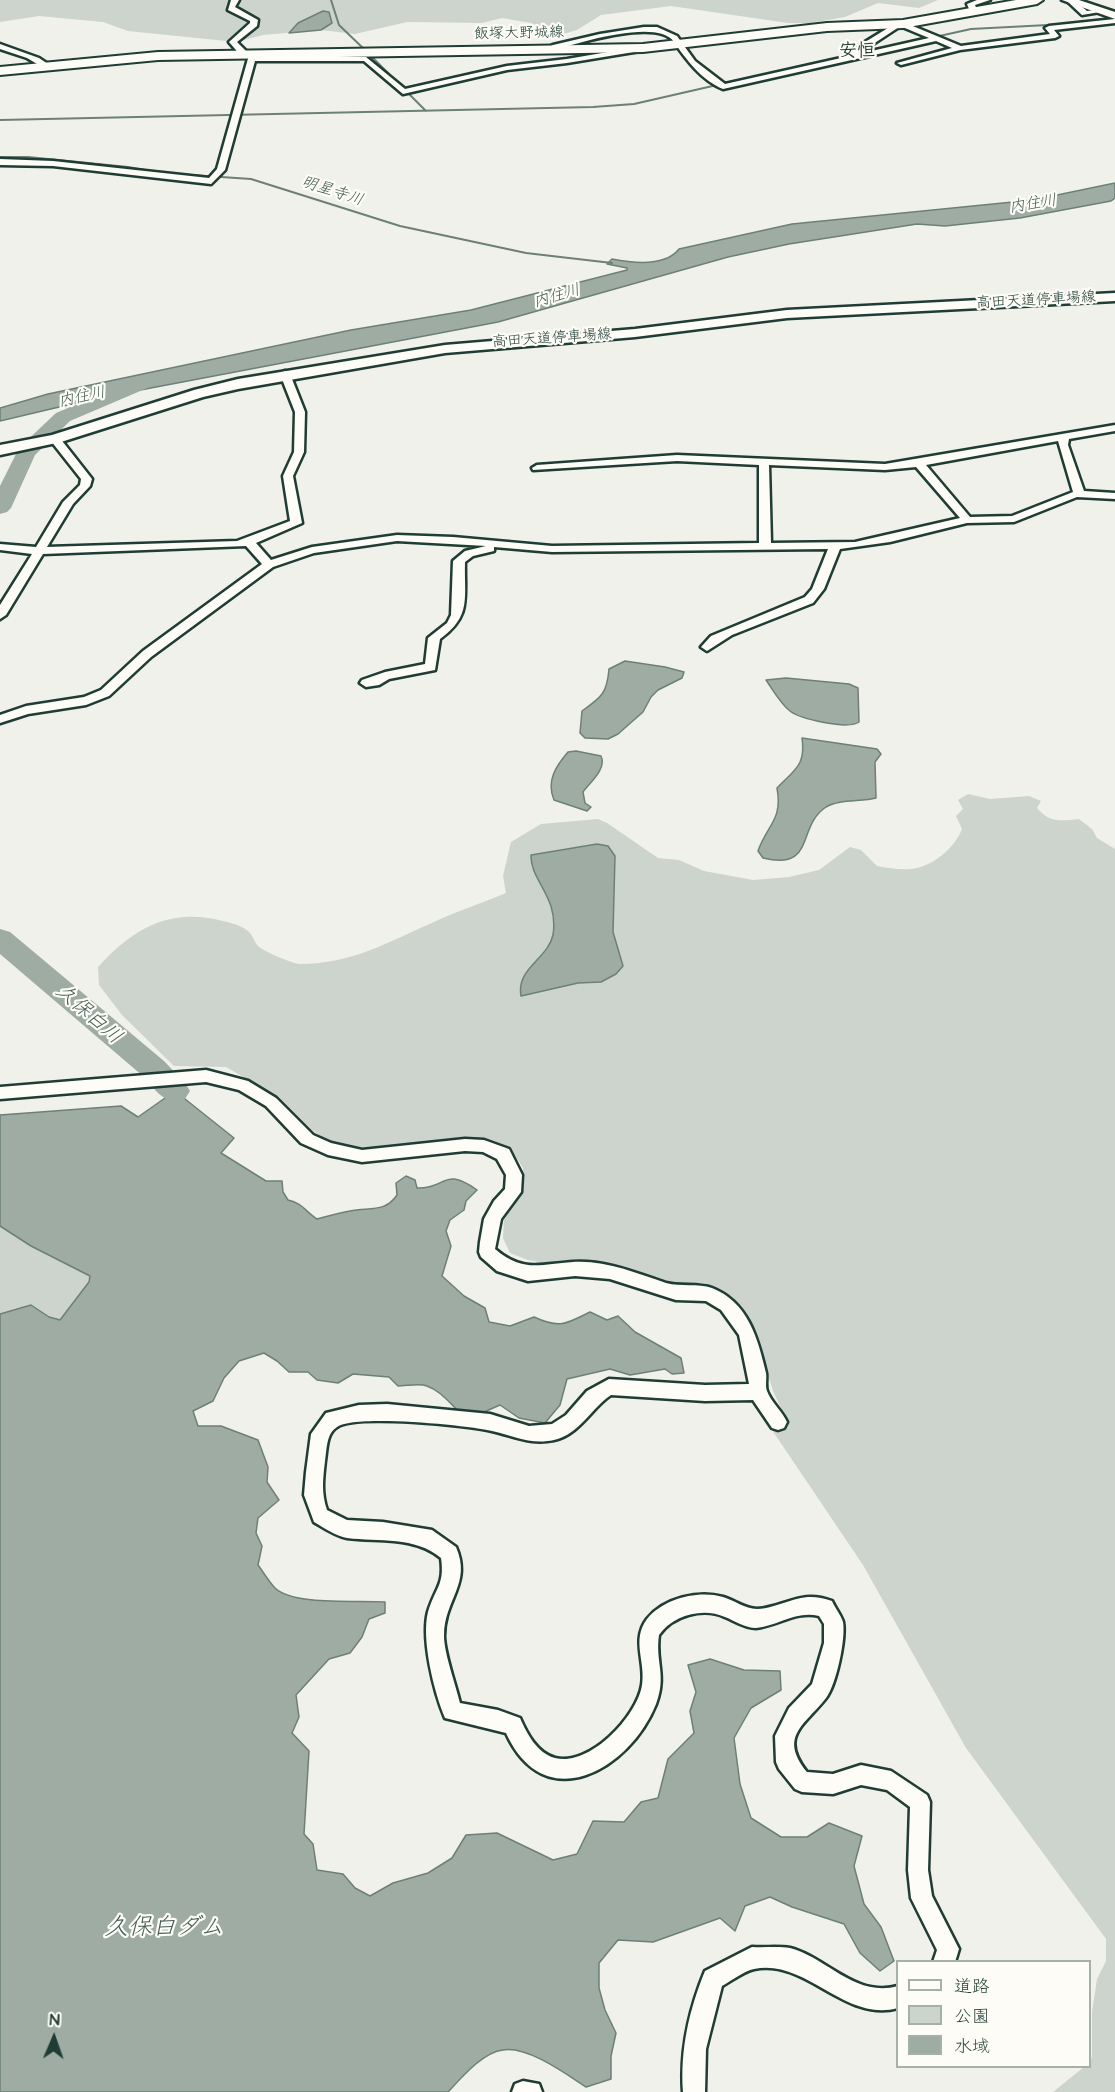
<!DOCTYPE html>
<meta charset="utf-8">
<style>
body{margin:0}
#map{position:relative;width:1115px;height:2092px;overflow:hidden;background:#f0f1eb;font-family:"Architects Daughter","Klee One",sans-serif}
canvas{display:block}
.legend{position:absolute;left:896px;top:1960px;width:195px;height:108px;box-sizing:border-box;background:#fdfcf7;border:2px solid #a4b0a9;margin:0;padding:8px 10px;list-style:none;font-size:18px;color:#1f3d34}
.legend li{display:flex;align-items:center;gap:12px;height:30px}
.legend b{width:30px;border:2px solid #a4b0a9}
.north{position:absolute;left:24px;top:2008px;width:60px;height:60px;-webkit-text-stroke:4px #fdfcf7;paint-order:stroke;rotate:2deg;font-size:16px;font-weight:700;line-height:24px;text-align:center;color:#1f3d34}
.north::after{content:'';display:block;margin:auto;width:21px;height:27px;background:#1f3d34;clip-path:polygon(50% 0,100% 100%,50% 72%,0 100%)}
</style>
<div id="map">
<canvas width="1115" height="2092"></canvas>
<ul class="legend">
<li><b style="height:8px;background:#fdfcf7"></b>道路</li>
<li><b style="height:16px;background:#cdd3cd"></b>公園</li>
<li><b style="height:16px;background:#9faca4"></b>水域</li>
</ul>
<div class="north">N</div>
</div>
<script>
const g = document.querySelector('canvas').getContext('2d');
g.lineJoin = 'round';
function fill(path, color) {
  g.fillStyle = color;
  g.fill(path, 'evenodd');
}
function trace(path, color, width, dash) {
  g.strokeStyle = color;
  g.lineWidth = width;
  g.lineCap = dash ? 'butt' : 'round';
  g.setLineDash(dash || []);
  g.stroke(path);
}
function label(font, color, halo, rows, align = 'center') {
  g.font = font + ' "Architects Daughter","Klee One",sans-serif';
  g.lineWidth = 4.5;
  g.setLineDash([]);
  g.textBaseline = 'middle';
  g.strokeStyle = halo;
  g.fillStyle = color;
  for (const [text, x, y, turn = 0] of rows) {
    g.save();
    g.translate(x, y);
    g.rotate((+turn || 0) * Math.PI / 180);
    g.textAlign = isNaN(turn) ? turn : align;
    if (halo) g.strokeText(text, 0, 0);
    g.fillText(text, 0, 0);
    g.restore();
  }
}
fill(new Path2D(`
 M0 0H938L919 8 878 3 845 17 811 23H788L671 6 601 15 577 30 563 34 550 32 531 23 502 18 482 23 407 22 355 34 321 30 263 35 236 42 128 31 103 22 39 16 0 22Z
 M968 794 990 799 1029 796 1041 801 1037 808C1049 823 1061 821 1079 819L1092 829 1097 838 1115 849V2092H1053L1084 2067 1090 2066 1092 2055V2012L1097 1979 1106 1961V1939L966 1748 863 1565 770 1427 786 1419 773 1391 755 1333 743 1314 725 1294 704 1283H666L616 1265 586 1263 552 1264 528 1260 510 1253 503 1238 504 1220 522 1192 523 1168 511 1149 492 1141 464 1137 419 1145 362 1150 331 1143 312 1130 279 1097 226 1067 174 1066 122 1015 99 985 98 967C130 932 164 909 214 919 226 922 238 923 248 931 253 935 254 942 258 946 263 951 293 964 300 964 352 964 388 942 434 922 457 911 482 903 506 893L503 876 511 842 541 824 598 819 607 823 658 858 679 860 704 871 753 880 789 877 819 870 850 847 861 850 877 866C888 868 900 870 911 869 932 867 955 848 962 829L956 816 963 809 958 800Z
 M0 1226 90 1276 89 1282 60 1320 49 1317 31 1305 0 1314Z`), '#cdd3cd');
const water = new Path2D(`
 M323 11 329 12 332 23 321 30 289 33 298 23Z
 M1115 183V198L1111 201 1020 218 945 226 917 224 789 244 728 257 498 322 93 399 0 421V408L48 394 351 330 471 310 627 270V268L607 264 612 259C632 263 665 267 679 249L792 224 1033 200Z
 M625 661 665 667 684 672 682 678 658 690 651 697 643 712 618 734 608 739 585 738 580 733 582 711C602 697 607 693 609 669Z
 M786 678 849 684 858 688 859 722C848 730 800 719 790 711 780 703 773 690 766 680Z
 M802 738 877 749 881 754 875 762 876 798C861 802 839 799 826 807 796 827 816 871 763 858L758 851C767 825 783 820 777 788 794 770 806 766 802 738Z
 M576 751 601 756C607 769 590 782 583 792L585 803 591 807 587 811 554 800C546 781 556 766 568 752Z
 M597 844 608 846 615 856 613 932 623 966 616 974 601 982 578 983 521 996C516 968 548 959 553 935 559 896 530 881 531 855Z
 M175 1091 234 1138 221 1153 266 1181H282L283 1192 288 1200C302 1203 306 1212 317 1219 328 1216 339 1213 350 1211 369 1207 385 1213 397 1195L396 1183 406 1176 415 1180 417 1188C447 1189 443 1166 477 1190L466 1201 464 1210 450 1220 446 1231 451 1246 442 1276 464 1296 485 1308 489 1322 510 1326 534 1317C560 1329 566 1324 590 1312L607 1320 618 1316 635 1332 681 1358 684 1373 672 1374 665 1369 630 1375 610 1369 567 1379 560 1405 545 1423 519 1418 500 1405 468 1419C453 1409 444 1392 427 1386 419 1383 407 1386 398 1386L389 1377 353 1374 338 1383 317 1380 308 1372H289L277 1361 264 1353 239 1361 224 1378 213 1401 193 1411 198 1426H221L258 1440 268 1467 267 1482 279 1500 258 1518 256 1533 262 1546 258 1565C264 1573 269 1582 275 1588 294 1606 358 1600 385 1602V1613L369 1619 362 1637 350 1653 329 1659 296 1695 299 1717 292 1733 309 1751 304 1834 313 1844 317 1870 343 1874 355 1888 370 1896 393 1883 428 1873 452 1858 466 1835 497 1833 553 1860 577 1854 593 1821 624 1822 641 1802 658 1798 668 1759 694 1733 690 1711 696 1692 688 1665 710 1659 744 1670 780 1671 781 1690 751 1708 734 1738 740 1784 751 1818 781 1837H807L829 1823 862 1836 854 1866 864 1904 881 1927 894 1961 880 1971 860 1953 844 1924 792 1907 770 1897 745 1906 735 1931 720 1918 653 1942 618 1940 599 1963V1988L605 2010 616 2033 611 2056V2079L586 2087C566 2074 528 2046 503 2050 483 2052 461 2078 448 2092H0V1314L31 1305 49 1317 60 1320 89 1282 90 1276 31 1246 0 1226V1115L121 1106 138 1117Z`);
fill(water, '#9faca4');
trace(water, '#6c8077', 1.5);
trace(new Path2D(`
 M331 0 339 25 365 50
 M1105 20 1115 19
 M371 56 403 88
 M722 84 971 29 1067 24
 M407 92 426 111
 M0 120 593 107 634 104 717 85
 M0 157H28L128 167 162 173 251 179 400 226 526 253 612 263`), '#6c8077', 2);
fill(new Path2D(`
 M145 376 152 378 155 382 152 386 70 421 35 455 11 508 7 512 0 514V486L19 448 56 413Z
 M0 929 10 932 164 1061 185 1083 190 1091 185 1099C164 1106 157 1091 144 1077L0 954Z`), '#9faca4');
const street = new Path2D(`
 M231 0H239L235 7 258 20 257 26 237 42 248 53V57H242L229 42 250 23V21L228 10Z
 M977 0H990L975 5 978 12 971 14 967 4Z
 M1074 0 1087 11 1102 9 1106 11 1082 15 1067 1Z
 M1115 19V23L1054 30 1059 36 1055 38 960 50 901 65 897 63 952 48 936 41 723 89C701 80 686 59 674 42 657 17 572 45 548 52L544 50 553 45 600 34 644 27H657L677 36 695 61 725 84 850 56 849 52 896 23H899V27L858 54 929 38 900 26V22H903L961 46 1050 34 1045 28 1049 26Z
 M0 44 39 58 51 66 44 68 27 58 0 49Z
 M643 46H646V50L567 63 507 70 403 94 364 61H255L225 170 211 184 53 166 0 165V159L53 161 209 178 217 169 249 55 253 53 256 57H366L405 89 507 66 567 59Z
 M285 371 290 374 305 412 304 452 293 476 302 523 256 543 271 560 312 547 397 535 453 537 552 546 759 543V465L677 461 533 470 532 468 537 465 677 455 885 464 1115 425V431L1069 439 1068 445 1084 491 1115 493V499L1077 497 1014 522 967 523 890 542 840 549 824 589 813 603 732 635 707 651 701 647 711 636 805 597 812 589 828 549 552 552 494 547V551L473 556 465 562C464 598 472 616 440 639L435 670 389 679 379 685 366 687 360 683 362 680 385 672 425 664 428 638 447 623 451 615 453 561 465 551 486 546 397 541 314 553 273 567 151 657 109 696 86 705 28 714 0 723V715L26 706 84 697 101 690 143 651 262 564 246 546 43 554 6 615 0 619V605L32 554 0 550V544L36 547 63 502 80 485 81 479 51 441V437H59L92 479 90 486 73 504 47 547 237 541 290 521 283 476 294 452 295 412 280 374ZM1058 441 1073 492 1012 516 970 517 926 465ZM769 465 885 470 916 467 960 518 855 542 771 543Z
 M206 1070 248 1081 276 1098 313 1135 331 1143 362 1150 465 1139 484 1140 509 1149 522 1175 521 1192 501 1219 495 1249C523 1273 540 1264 573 1262 605 1260 636 1273 666 1283 681 1287 698 1283 712 1288 748 1302 758 1339 766 1373 767 1378 765 1386 767 1391 771 1402 782 1411 787 1422L784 1428 778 1430 772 1428 753 1400 705 1401 611 1395C592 1407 579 1435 554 1440 531 1445 514 1436 492 1431 468 1425 354 1414 337 1427 326 1434 327 1449 325 1461 323 1478 321 1493 327 1510L347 1520 383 1522 432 1530 456 1547C472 1584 444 1599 444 1636 444 1653 456 1686 460 1703L498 1710 520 1718C527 1734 537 1753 555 1758 589 1767 637 1717 642 1685 646 1662 631 1640 647 1619 664 1598 699 1590 723 1597 734 1600 745 1609 757 1609 786 1607 800 1589 832 1601 835 1608 841 1615 843 1622 846 1639 836 1685 826 1698 805 1725 778 1736 807 1772L833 1774 861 1765 891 1771 927 1795 930 1802 928 1870 932 1896 959 1949 955 1962H933L937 1950 911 1898 908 1870 910 1807 887 1790 861 1785 833 1794 802 1792 795 1789 779 1769 776 1762 775 1736 789 1708 812 1684 824 1643V1624L819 1616C797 1610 777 1626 756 1628 745 1628 735 1621 725 1617 703 1607 673 1615 659 1635 655 1662 667 1675 656 1704 630 1769 545 1819 506 1733L445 1718C434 1692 421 1639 428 1612 435 1588 445 1585 441 1558 415 1536 379 1542 347 1538 336 1536 324 1528 314 1522L304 1495 306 1472 311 1434 326 1413 359 1405 387 1404 490 1414 529 1426 552 1424 566 1415 587 1391 609 1379 705 1385 749 1384 739 1335 721 1310 706 1301 676 1300 610 1279 575 1276 528 1281 497 1271 481 1257 479 1252 480 1242 484 1219 494 1201 505 1189 506 1175 497 1159 483 1152 465 1151 362 1162 328 1155 301 1143 266 1106 239 1090 206 1082 0 1099V1087Z
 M752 1947C764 1948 778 1946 790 1948 826 1957 855 1998 898 1986V2008C845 2023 806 1958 754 1969 744 1971 731 1981 722 1986L706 2049 705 2092H683C680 2050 689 2010 705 1971Z
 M523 2081 539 2084 542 2092H512L515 2084Z`);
const secondary = new Path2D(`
 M1062 0H1079L1115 12V19Z
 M1115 293V301L787 318 635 337 445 353 238 389 203 397 61 442 0 455V445L52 435 194 390 238 379 445 345 635 329 787 310Z`);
const primary = new Path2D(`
 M1016 0H1043L1037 4 903 28 827 31 643 52 158 60 0 75V67L158 52 643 44 827 23 903 20Z`);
trace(street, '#1f3d34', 5);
trace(secondary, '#1f3d34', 5);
trace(primary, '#1f3d34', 4);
fill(street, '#fdfcf7');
fill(secondary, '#fdfcf7');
fill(primary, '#fdfcf7');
label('15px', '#1f3d34', '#fdfcf7', [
 ["飯塚大野城線",519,34,-1],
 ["高田天道停車場線",1036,301,-3],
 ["高田天道停車場線",552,339,-4]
]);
label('italic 16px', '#455e56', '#fdfcf7', [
 ["明星寺川",332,192,18],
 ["内住川",1033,205,-9],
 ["内住川",557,297,-16],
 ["内住川",82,398,-12]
]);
label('bold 18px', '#1f3d34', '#fdfcf7', [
 ["安恒",857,52]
]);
label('italic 20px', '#455e56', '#fdfcf7', [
 ["久保白川",88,1015,41]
]);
label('italic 24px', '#455e56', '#fdfcf7', [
 ["久保白ダム",164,1929]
]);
</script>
